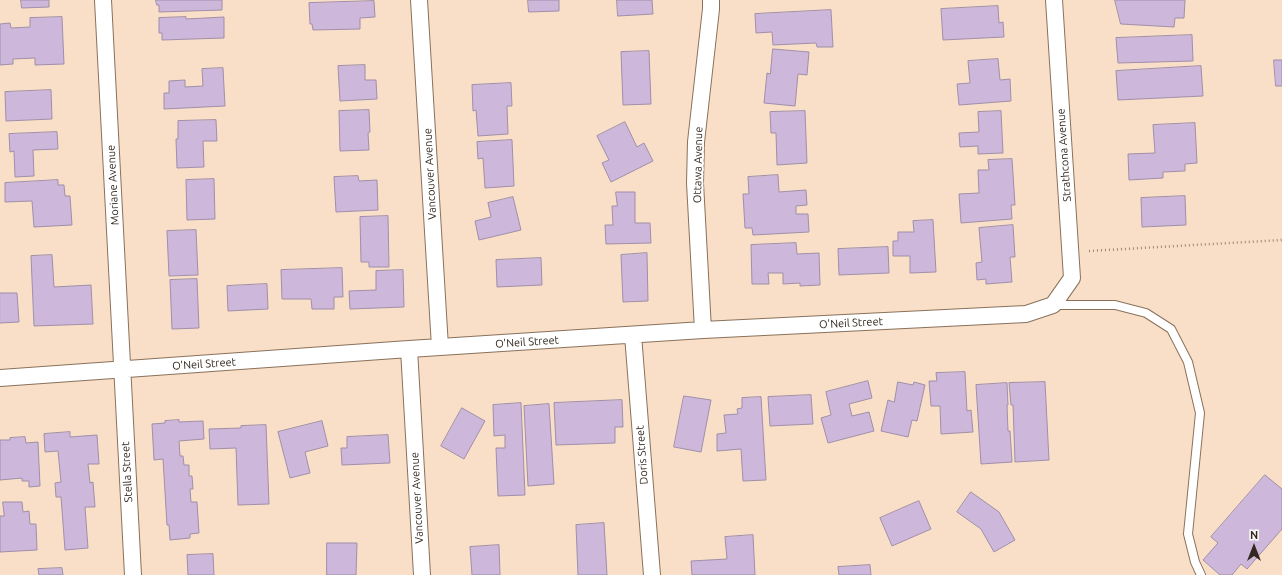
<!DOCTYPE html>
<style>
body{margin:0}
#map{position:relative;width:1282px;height:575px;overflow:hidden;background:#f9dfc7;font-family:Ubuntu,sans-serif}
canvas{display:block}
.north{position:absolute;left:1234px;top:527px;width:40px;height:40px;-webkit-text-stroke:3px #fff;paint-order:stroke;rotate:0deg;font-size:11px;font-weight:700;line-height:16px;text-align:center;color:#332920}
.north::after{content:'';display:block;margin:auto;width:14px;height:18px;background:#332920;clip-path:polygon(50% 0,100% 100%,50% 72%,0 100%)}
</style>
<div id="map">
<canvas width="1282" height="575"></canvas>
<div class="north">N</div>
</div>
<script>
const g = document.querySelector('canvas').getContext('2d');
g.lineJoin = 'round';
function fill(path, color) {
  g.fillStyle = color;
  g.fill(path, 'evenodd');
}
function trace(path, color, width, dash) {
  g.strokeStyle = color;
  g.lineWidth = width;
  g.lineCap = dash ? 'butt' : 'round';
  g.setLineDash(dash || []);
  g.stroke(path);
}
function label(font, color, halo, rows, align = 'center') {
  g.font = font + ' Ubuntu,sans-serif';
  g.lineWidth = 4;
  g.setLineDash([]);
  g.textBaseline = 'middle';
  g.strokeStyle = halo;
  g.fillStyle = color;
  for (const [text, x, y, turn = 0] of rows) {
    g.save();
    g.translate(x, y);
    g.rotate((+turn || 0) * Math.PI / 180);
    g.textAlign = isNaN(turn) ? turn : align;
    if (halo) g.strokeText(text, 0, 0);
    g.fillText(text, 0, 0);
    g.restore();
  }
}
const building = new Path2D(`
 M21 0H49V7L22 8Z
 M156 0H222V10L159 12V5H157Z
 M528 0H559V11L529 12Z
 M617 0H652L653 14 618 16Z
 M1115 0H1185L1184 18H1175L1174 27 1121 24Z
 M374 1 375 17 360 18V29L313 30 312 24H310L309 3Z
 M998 6 999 23 1003 22 1004 37 943 40 941 9Z
 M831 10 833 47H817L816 43 773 45 772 32 756 33 755 14Z
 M62 17 64 64 35 65V58L13 59V64L0 65V24L10 23 11 28 30 27V18Z
 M186 17V19L224 17V38L162 40V33H159V18Z
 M1192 35 1193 61 1118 63 1116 38Z
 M773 49 809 52 807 75 798 74 795 106 764 103 767 73 770 74Z
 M649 51 651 104 623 105 621 52Z
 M998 59 1000 80 1010 79 1011 101 959 105 957 84 970 83 968 61Z
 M1274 60H1282V86H1276Z
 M365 65V80H376L377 99 340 101 338 66Z
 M1201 66 1203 96 1118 100 1116 71Z
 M223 68 225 106 164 109V93H169V81L185 80V87L203 86 202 69Z
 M511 83 512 106H507L508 134 478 136 476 110 473 111 472 85Z
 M51 90 52 119 6 121 5 92Z
 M369 110 370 132 368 133 369 150 340 151 339 111Z
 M805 111 807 163 777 165 776 133H771L770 112Z
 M1001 111 1003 153 978 154V146L960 147 959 133 979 132 978 112Z
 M216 120 217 141H203L204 167 177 168 176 139H178V121Z
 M625 122 637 147 644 143 653 161 611 182 602 163 609 160 597 136Z
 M1195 123 1197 163 1185 164V171L1163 172V178L1129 180 1128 154 1155 153 1153 125Z
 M57 132 58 149 33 150 34 176 15 177 14 151 10 152 9 134Z
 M512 140 514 186 485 188 483 158 478 159 477 142Z
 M1012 159 1015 205H1011L1012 219 961 223 959 194 979 193 978 170H989L988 160Z
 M778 175 779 192 806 190 807 205 796 206V214H808L809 232 753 235 752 228H745L743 194H749L748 177Z
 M358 176 359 181 377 180 378 210 336 212 334 177Z
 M214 179 215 219 187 220 186 180Z
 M58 180V185H64L65 196H70L72 225 34 227 32 201 5 202V183Z
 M616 192H635V223H650L651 243 606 244 605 225H613L612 206H617Z
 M1185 196 1186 225 1142 227 1141 198Z
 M513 197 521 230 479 240 475 221 491 217 488 203Z
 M388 216 389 267H369V262H361L360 217Z
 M933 220 936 272 910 273V256H893V241H898V232H914L913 221Z
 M1013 225 1015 257H1010L1012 282 986 284V279L977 280 976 263 982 262 979 228Z
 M196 230 198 275 169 276 167 231Z
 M796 243 797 254 819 253 820 285 800 286V283L783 284V273H768L769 284H752L751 245Z
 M888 247 889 273 839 275 838 249Z
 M647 253 648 301 623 302 621 255Z
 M52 255 54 287 91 285 93 324 34 326 31 256Z
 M541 258 542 285 497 287 496 260Z
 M342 268 343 297H334V309H312L311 299H282L281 270Z
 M403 270 404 307 350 309 349 291 376 290V271Z
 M197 279 199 328 172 329 170 280Z
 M267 284 268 309 228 311 227 286Z
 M0 293H17L19 322 0 323Z
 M965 372 967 411 971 410 973 432 941 434 940 406H931L929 381H937L936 373Z
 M868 381 872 398 849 404 852 416 869 412 874 431 828 443 821 418 831 415 826 392Z
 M898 382 913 385 914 382 925 385 917 421 912 420 908 437 881 431 888 400 894 402Z
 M1045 382 1049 460 1015 462 1013 405H1011L1009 383Z
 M1007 383 1008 405H1007L1008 431H1010L1012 462 981 464 976 385Z
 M811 395 813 424 770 426 768 397Z
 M684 396 711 400 701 452 674 447Z
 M761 397 766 480 743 481 741 449 717 451V434L726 433 724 415 738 414 737 409 742 408V398Z
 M622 400 623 427H615V443L556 445 554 403Z
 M521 403 525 495 498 496 496 448H505V435L494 436 493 405Z
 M549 404 554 484 528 486 524 406Z
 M462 408 485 421 464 459 441 446Z
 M179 420V422L203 421 204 439 179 441 180 456H183L184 465H189V476H192L193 489H190L191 502H197L199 533 190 534V538L170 540 169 525H167L163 459 154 460 152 424 165 423V421Z
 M322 421 328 446 305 452 310 473 290 478 278 432Z
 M266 425 269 504 238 505 236 448 210 449 209 429 241 428V426Z
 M70 432V437L97 435 99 464H88L90 483 93 482 95 507H85L88 548 65 550 61 497H56L55 483 61 482 58 451 45 452 44 434Z
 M388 435 390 463 342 465 341 448H347V437Z
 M25 437 26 443 38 442 40 486 29 487V481H22V478L0 480V440H10V438Z
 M1265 475 1282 489V529L1247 569 1241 564 1232 575H1220L1203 560 1218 543 1211 537Z
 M971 492 999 512 1015 540 994 552 981 529 957 512Z
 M919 501 931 529 892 546 880 518Z
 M3 502H22L23 512 29 511 30 524H36L37 550 0 552V516H4Z
 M604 523 607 575H578L576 525Z
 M753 535 755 575H692L691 561 727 559 725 537Z
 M327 543H357L356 575H327Z
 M499 545 500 575H472L470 547Z
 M213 554 214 575H188L187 555Z
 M870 565 871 575H839L838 567Z
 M62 568 63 575H39L38 569Z`);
fill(building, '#cdb7da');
trace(building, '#9f8fa9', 1);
const lane = new Path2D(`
 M1053 305H1115L1146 313 1171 329 1188 362 1200 413 1188 534 1195 562 1201 575`);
const street = new Path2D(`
 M103 0 133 575
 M419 0 440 347
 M703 330 695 183 696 142 711 9V0
 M633 335 652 575
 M409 349 422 575
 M0 378 409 349 703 330 1026 314 1053 305 1072 278 1054 0`);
trace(lane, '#89715c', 10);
trace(street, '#89715c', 18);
trace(new Path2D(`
 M1089 251 1282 240`), '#998776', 2.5, [1, 3]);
trace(lane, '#fff', 8);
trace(street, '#fff', 16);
label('11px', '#332920', '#fff', [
 ["Strathcona Avenue",1064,155,-94],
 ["Ottawa Avenue",698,165,-89],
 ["Vancouver Avenue",430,174,-93],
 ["Moriane Avenue",113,185,-93],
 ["O'Neil Street",851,323,-3],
 ["O'Neil Street",527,342,-4],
 ["O'Neil Street",204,364,-4],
 ["Doris Street",642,455,-94],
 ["Stella Street",127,472,-93],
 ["Vancouver Avenue",417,498,-93]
]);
</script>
